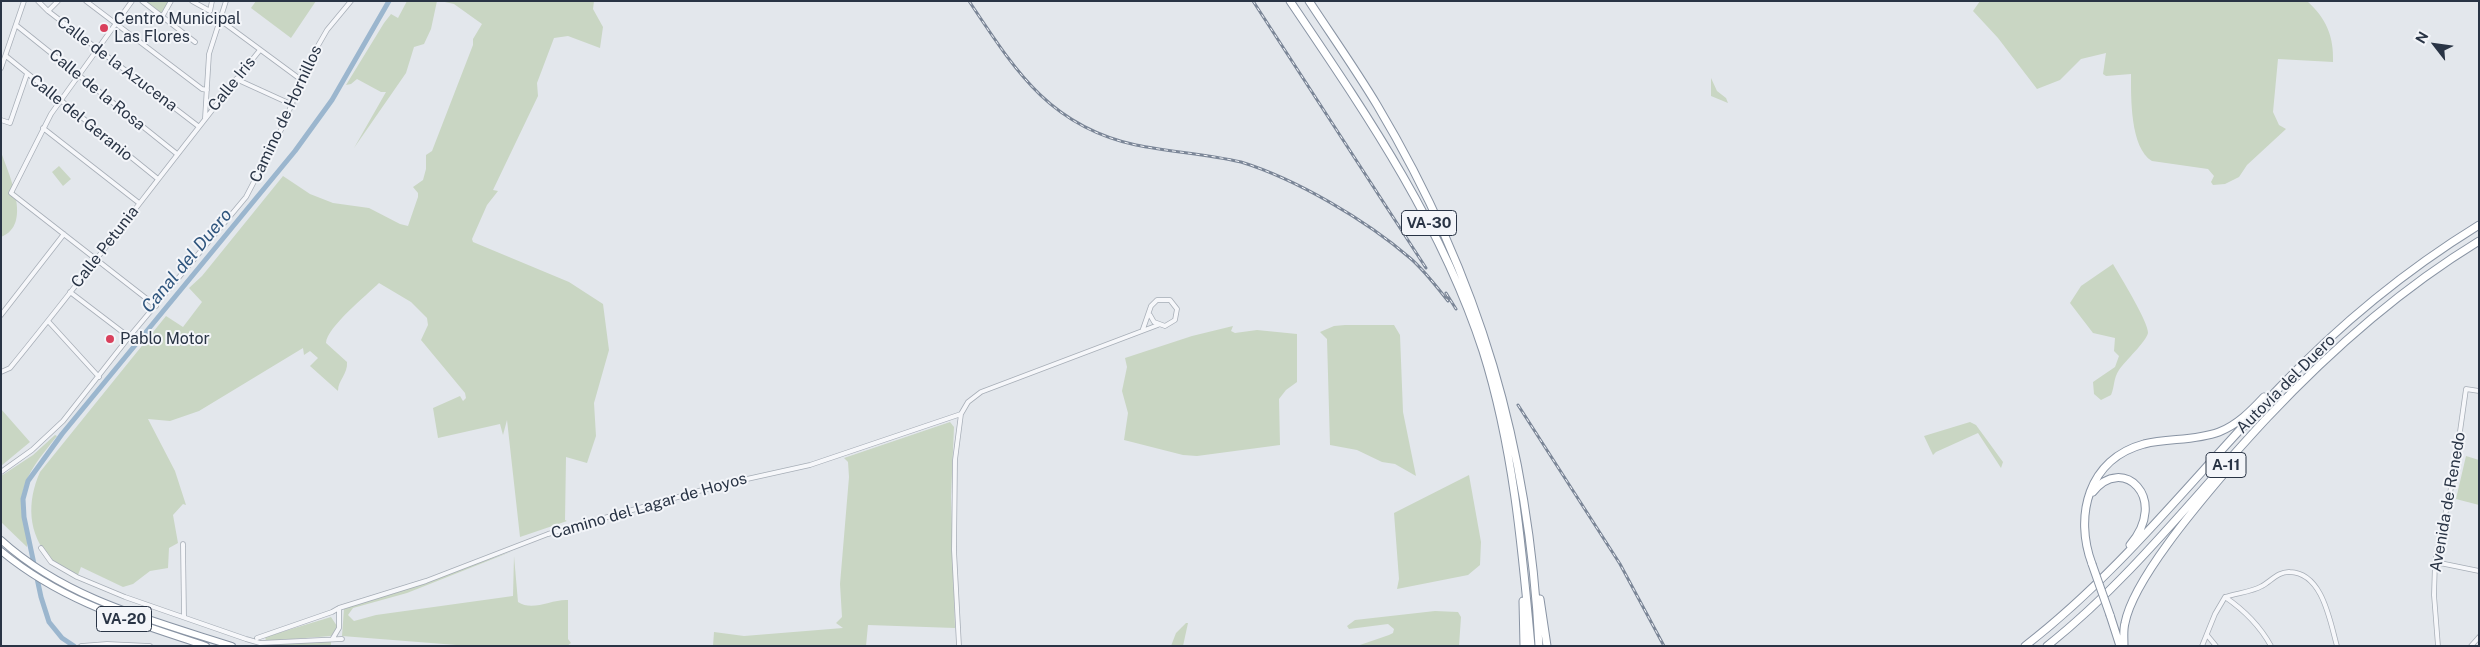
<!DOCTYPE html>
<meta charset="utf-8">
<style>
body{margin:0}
#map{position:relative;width:2480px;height:647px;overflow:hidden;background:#e3e7ec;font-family:"Public Sans",sans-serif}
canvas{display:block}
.frame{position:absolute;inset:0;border:2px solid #293445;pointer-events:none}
.north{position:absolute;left:2410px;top:20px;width:50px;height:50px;-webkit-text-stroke:4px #f3f5f9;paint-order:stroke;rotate:300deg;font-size:14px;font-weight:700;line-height:20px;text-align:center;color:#293445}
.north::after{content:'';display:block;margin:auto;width:18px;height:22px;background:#293445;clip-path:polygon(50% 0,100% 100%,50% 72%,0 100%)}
</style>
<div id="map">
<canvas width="2480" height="647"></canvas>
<div class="frame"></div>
<div class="north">N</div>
</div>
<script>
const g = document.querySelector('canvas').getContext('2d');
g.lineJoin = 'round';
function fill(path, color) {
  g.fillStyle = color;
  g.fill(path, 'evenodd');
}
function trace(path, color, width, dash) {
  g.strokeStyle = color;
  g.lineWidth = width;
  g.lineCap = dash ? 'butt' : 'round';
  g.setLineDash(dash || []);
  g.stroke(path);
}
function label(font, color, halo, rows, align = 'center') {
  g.font = font + ' "Public Sans",sans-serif';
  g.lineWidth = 4;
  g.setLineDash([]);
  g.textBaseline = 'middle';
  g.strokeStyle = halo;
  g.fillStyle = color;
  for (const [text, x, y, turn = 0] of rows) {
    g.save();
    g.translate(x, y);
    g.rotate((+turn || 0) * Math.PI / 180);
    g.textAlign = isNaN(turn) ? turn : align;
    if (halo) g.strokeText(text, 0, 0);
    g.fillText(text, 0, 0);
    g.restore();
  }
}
fill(new Path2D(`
 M142 1H171L162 17Z
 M256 1H316L291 38 251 8Z
 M407 1H437L431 29 424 44 414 47 406 73 354 148 386 92H381L357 79 351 84 346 85 384 23 391 14 398 18Z
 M440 1H594L593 9 603 27 600 48 568 36 554 38 537 83 538 96 493 190 498 191 487 205 472 239 473 242 569 282 603 304 609 350 594 403 596 436 587 463 566 457 565 520 567 521 520 537 507 420 503 435 500 424 438 438 433 408 460 396 463 401 466 398 465 393 421 340 428 325 427 318 411 302 379 283C367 295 327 327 326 343L347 362C348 374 338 380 338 391L310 366 318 358 310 351 304 355 303 348 199 411 170 421 148 419 175 471 186 505 183 504 173 515 178 543 169 548 168 568 150 571 133 584 123 587 81 567 78 575C69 570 58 565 51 559 27 534 27 501 40 472L166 316 183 327 202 302 189 288 202 276 283 176 310 194 333 203 369 208 400 224 408 226 418 197V193L413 187 423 180 426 169V155L432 151 473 45V39L482 24 454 4Z
 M1980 1H2307C2326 18 2334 36 2333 62L2278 59 2273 112 2279 125 2286 129 2247 165 2239 177 2225 184 2213 185 2211 182 2214 176 2208 169 2152 161C2130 148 2131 97 2131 74L2106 76 2103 74 2106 53 2081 59 2060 80 2037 89 1998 38 1973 11Z
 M1711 78 1717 91 1726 98 1728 103 1711 96Z
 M1 152C9 175 33 225 1 237Z
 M59 166 71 179 63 186 52 172Z
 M2113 264C2120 276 2149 323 2148 333 2146 342 2125 361 2119 370 2113 379 2115 386 2111 395L2101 400 2094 394 2093 382 2115 367 2119 356 2114 351 2115 338 2093 333 2070 303 2081 286Z
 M1345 325H1394L1400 335 1403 412 1416 476 1395 464 1382 462 1357 450 1330 445 1327 339 1320 332 1334 326Z
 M1233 326 1231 331 1235 333 1257 330 1297 334V382L1286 390 1279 399 1280 445 1197 456 1183 455 1124 440 1128 413 1122 391 1127 367 1125 358 1192 336Z
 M1 409 30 442 1 466Z
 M950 422 954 427 951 497 955 628 868 625 866 646H713L714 632 744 636 843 628 836 623 842 617 840 584 849 477 848 462 844 458Z
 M1970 422 1976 425 2003 462 2001 468 1978 433 1936 452 1933 455 1924 436Z
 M55 435 57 436C39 459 18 481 22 512 23 524 29 536 27 547L1 522V476L33 455Z
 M2466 456 2479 460V505L2456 499Z
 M1469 475 1481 542 1480 565 1468 575 1397 589 1399 579 1394 513Z
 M513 551 407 593 353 608 348 615 354 621 376 615 513 596 514 556 518 602C533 612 551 599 568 600V639L571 643 567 646H469L342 636 344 609Z
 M1435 611 1458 612 1461 617 1459 646H1357L1389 635 1393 633 1394 629 1388 624 1349 629 1347 626 1355 620Z
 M331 617 337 626 336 630 331 636 266 641 265 637Z
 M1186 623H1188L1183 646H1171L1176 633Z
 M331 641V646H260L262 644Z`), '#c9d6c3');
trace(new Path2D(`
 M74 646 62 638 49 622 41 597 24 517 23 499 28 481 62 434 295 151 332 100 389 1`), '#9bb6ce', 5);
const minor = new Path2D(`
 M38 1 48 11 198 126
 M86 1 202 89 207 90
 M132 1 51 114 11 193 156 306
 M142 1 195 42
 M192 1 210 11 212 1
 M48 11 58 1
 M162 17 171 1
 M220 20 300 79
 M16 25 177 154
 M6 56 158 179
 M1 68 24 1
 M236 79 293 105
 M205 118 209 54 226 1
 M1 120 10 123 27 74
 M43 128 139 203
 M70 292 129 337
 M1 315 64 234
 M48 321 99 377
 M1143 329 1151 306 1157 300H1170L1177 309 1175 320 1165 326 1154 322 1150 315
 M1 372 10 368C95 264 175 155 260 50
 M1 472 32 450 63 421 129 337 246 197 283 126 308 63 327 30 351 1
 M183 544 184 617
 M41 548 51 562 77 577 125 597 246 639 260 643 342 639
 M2435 562 2479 571
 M2225 597C2237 593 2252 592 2262 586 2271 581 2279 571 2290 572 2323 573 2330 622 2337 646
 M2225 597C2244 610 2260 626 2271 646
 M2207 635 2216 646
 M257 638 332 612 339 608 426 581 548 534 720 485 810 465 961 414
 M333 638 339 628V608
 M81 646 107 644 150 646
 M959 646 954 550 955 460 961 414 968 402 981 392 1158 325
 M2202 646 2215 614 2225 597
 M2438 646 2434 595 2435 562 2454 474 2466 389 2479 391
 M2471 646 2479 637`);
const trunk = new Path2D(`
 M1 540C66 599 151 620 232 646
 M1 551C64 603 131 621 206 646`);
const motorway = new Path2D(`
 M1290 1C1365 112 1441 222 1483 351 1513 446 1522 547 1531 646
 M1309 1C1332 36 1356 70 1377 105 1480 278 1529 446 1539 646
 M2093 492C2122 454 2170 498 2130 545
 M2092 564C2074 516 2088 459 2144 444 2169 438 2195 441 2219 432 2237 425 2251 411 2264 397
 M1540 599 1547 646
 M1523 601 1524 646
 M2110 615 2120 646
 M2025 646C2122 571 2195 475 2280 387 2338 326 2406 270 2479 225
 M2047 646C2130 580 2195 495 2267 418 2329 352 2402 288 2479 241
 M2124 646C2124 638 2123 630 2125 623 2133 580 2199 503 2228 469`);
trace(minor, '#a7aeb7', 5.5);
trace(trunk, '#8994a4', 8);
trace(motorway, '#8994a4', 9);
trace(minor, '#f6f7fa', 4);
trace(trunk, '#fff', 6);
trace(motorway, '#fff', 7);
const rail = new Path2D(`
 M969 1C1015 70 1049 126 1136 145 1171 152 1206 154 1241 162 1296 179 1366 220 1410 258 1424 270 1436 286 1448 301
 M1253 1 1426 268
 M1446 293 1456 309
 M1518 405 1620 564 1664 646`);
trace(rail, '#7b8697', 3);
trace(rail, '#f3f5f9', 1, [4]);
const motorwayBridge = new Path2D(`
 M2092 564 2110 615`);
trace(motorwayBridge, '#8994a4', 9, []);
trace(motorwayBridge, '#fff', 7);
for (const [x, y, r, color] of [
 [104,28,5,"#d9405c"],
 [110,339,5,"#d9405c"]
]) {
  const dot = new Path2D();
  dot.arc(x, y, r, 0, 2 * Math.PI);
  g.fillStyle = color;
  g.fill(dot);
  trace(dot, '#f3f5f9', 2);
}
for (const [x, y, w] of [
 [1429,223,55],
 [2226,465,40],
 [124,619,55]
]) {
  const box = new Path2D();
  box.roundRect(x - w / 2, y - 12.5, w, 25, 4);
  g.fillStyle = '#f3f5f9';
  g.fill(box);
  trace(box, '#293445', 1);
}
label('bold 15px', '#293445', null, [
 ["VA-30",1429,223],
 ["A-11",2226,465],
 ["VA-20",124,619]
]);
label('16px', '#293445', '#f3f5f9', [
 ["Centro Municipal",114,19],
 ["Las Flores",114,37],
 ["Pablo Motor",120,339]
], 'left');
label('16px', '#293445', '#f3f5f9', [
 ["Calle de la Azucena",117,64,37],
 ["Calle Iris",232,84,-51],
 ["Calle de la Rosa",97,90,39],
 ["Camino de Hornillos",286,114,-65],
 ["Calle del Geranio",81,118,39],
 ["Calle Petunia",105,247,-52],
 ["Autovía del Duero",2286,384,-45],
 ["Avenida de Renedo",2448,502,-80],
 ["Camino del Lagar de Hoyos",649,506,-16]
]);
label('italic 18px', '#2f557d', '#f3f5f9', [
 ["Canal del Duero",187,261,-50]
]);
</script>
